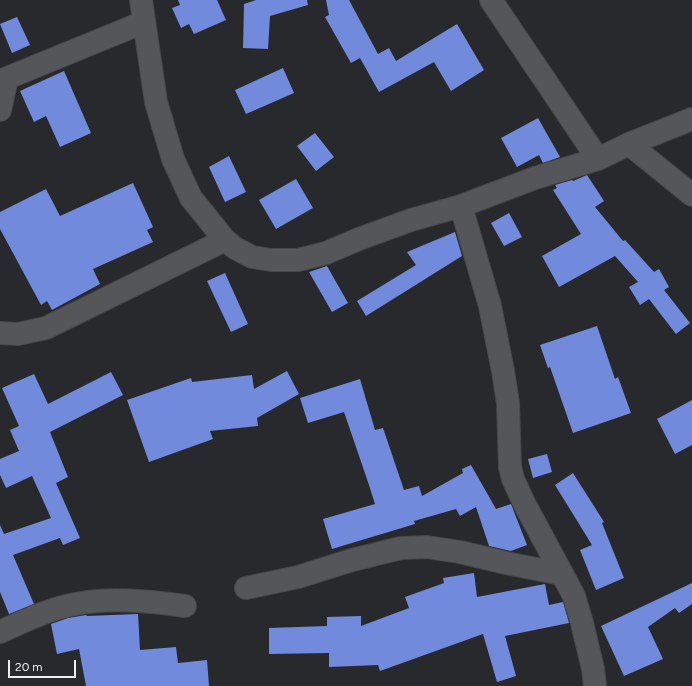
<!DOCTYPE html>
<style>
body{margin:0}
#map{position:relative;width:692px;height:686px;overflow:hidden;background:#28292c;font-family:Figtree,sans-serif}
canvas{display:block}
.scale{position:absolute;left:8px;top:660px;width:68px;height:18px;box-sizing:border-box;border:2px solid #efeff1;border-top:0;padding-left:5px;font-size:12px;line-height:14px;white-space:nowrap;color:#efeff1;-webkit-text-stroke:3px #28292c;paint-order:stroke}
</style>
<div id="map">
<canvas width="692" height="686"></canvas>
<div class="scale">20 m</div>
</div>
<script>
const g = document.querySelector('canvas').getContext('2d');
g.lineJoin = 'round';
function fill(path, color) {
  g.fillStyle = color;
  g.fill(path, 'evenodd');
}
function trace(path, color, width, dash) {
  g.strokeStyle = color;
  g.lineWidth = width;
  g.lineCap = dash ? 'butt' : 'round';
  g.setLineDash(dash || []);
  g.stroke(path);
}
fill(new Path2D(`
 M178 0H217L226 20 194 34 189 24 181 28 172 8 180 5Z
 M256 0H307L308 5 270 16 268 49 243 48 244 4Z
 M326 0H349L378 54 389 48 396 61 457 24 484 70 451 91 434 62 379 92 360 58 351 63 325 17 329 15Z
 M17 17 30 45 12 53 0 24Z
 M283 68 294 93 246 114 235 90Z
 M64 71 91 133 60 147 46 116 34 122 20 91Z
 M538 118 560 157 543 163 539 155 517 167 501 138Z
 M315 133 334 157 316 171 297 146Z
 M229 156 246 192 225 202 209 167Z
 M587 175 604 201 595 207 623 241 625 240 654 272 659 269 669 287 664 290 690 323 676 334 649 299 640 305 629 287 638 282 615 256 559 287 542 256 581 234 553 190 557 188 555 185 572 180 573 181Z
 M296 179 313 208 276 229 259 200Z
 M133 183 153 227 147 230 153 242 93 269 100 284 52 310 47 301 41 305 0 229V212L46 189 60 216Z
 M509 213 522 237 504 246 491 223Z
 M455 232 462 256 366 316 357 301 416 265 407 252Z
 M327 266 348 303 332 312 309 272Z
 M225 273 248 324 231 332 207 281Z
 M597 326 615 379 618 377 631 413 573 433 550 367 548 368 540 345Z
 M287 371 299 394 257 418 258 426 210 431 213 439 149 462 127 400 191 378 192 382 252 375 254 389Z
 M111 372 123 395 50 432 68 477 56 483 80 538 63 545 60 538 13 555 34 604 9 614 0 592V525L4 534 51 518 32 476 6 488 0 475V459L19 451 10 430 19 426 2 388 34 374 48 404Z
 M360 379 375 430 383 428 404 490 419 486 422 496 463 473 462 469 471 465 496 509 511 504 527 545 511 551 489 546 476 507 460 516 456 509 414 521 415 524 332 549 323 519 375 504 368 482 344 412 308 423 300 398Z
 M692 400V445L675 454 657 419Z
 M547 454 552 472 533 478 528 459Z
 M573 473 604 522 602 523 624 578 596 590 580 550 592 545 555 485Z
 M474 573 477 597 545 584 549 605 563 602 569 623 505 636 516 676 497 682 483 634 380 671 378 665 329 667V653L269 654V628L327 626V617L361 616V626L409 608 405 597 444 583 443 578Z
 M692 583V604L679 613 675 608 648 627 663 659 624 676 601 626Z
 M138 614 140 650 176 647 178 663 207 660 209 686H86L79 649 57 654 51 624 68 618 86 615 87 616Z`), '#718adc');
const minor = new Path2D(`
 M141 0 156 102 173 159 191 198 225 240 235 248 252 257 271 260H298L326 253 359 239 411 220 461 206 535 178 598 159 629 144 692 119
 M491 0 598 159
 M0 81 144 22
 M0 110 7 78
 M629 144 692 195
 M461 206 490 306 503 371 508 403 510 467 513 479 524 503 574 596 582 623 593 669 595 686
 M0 333 18 334 46 328 225 240
 M246 588 298 577 352 560 401 548 427 547 460 552 506 563 562 574
 M0 632C24 621 49 609 75 604 111 597 149 601 185 606`);
trace(minor, '#464749', 24);
trace(minor, '#555659', 22);
</script>
